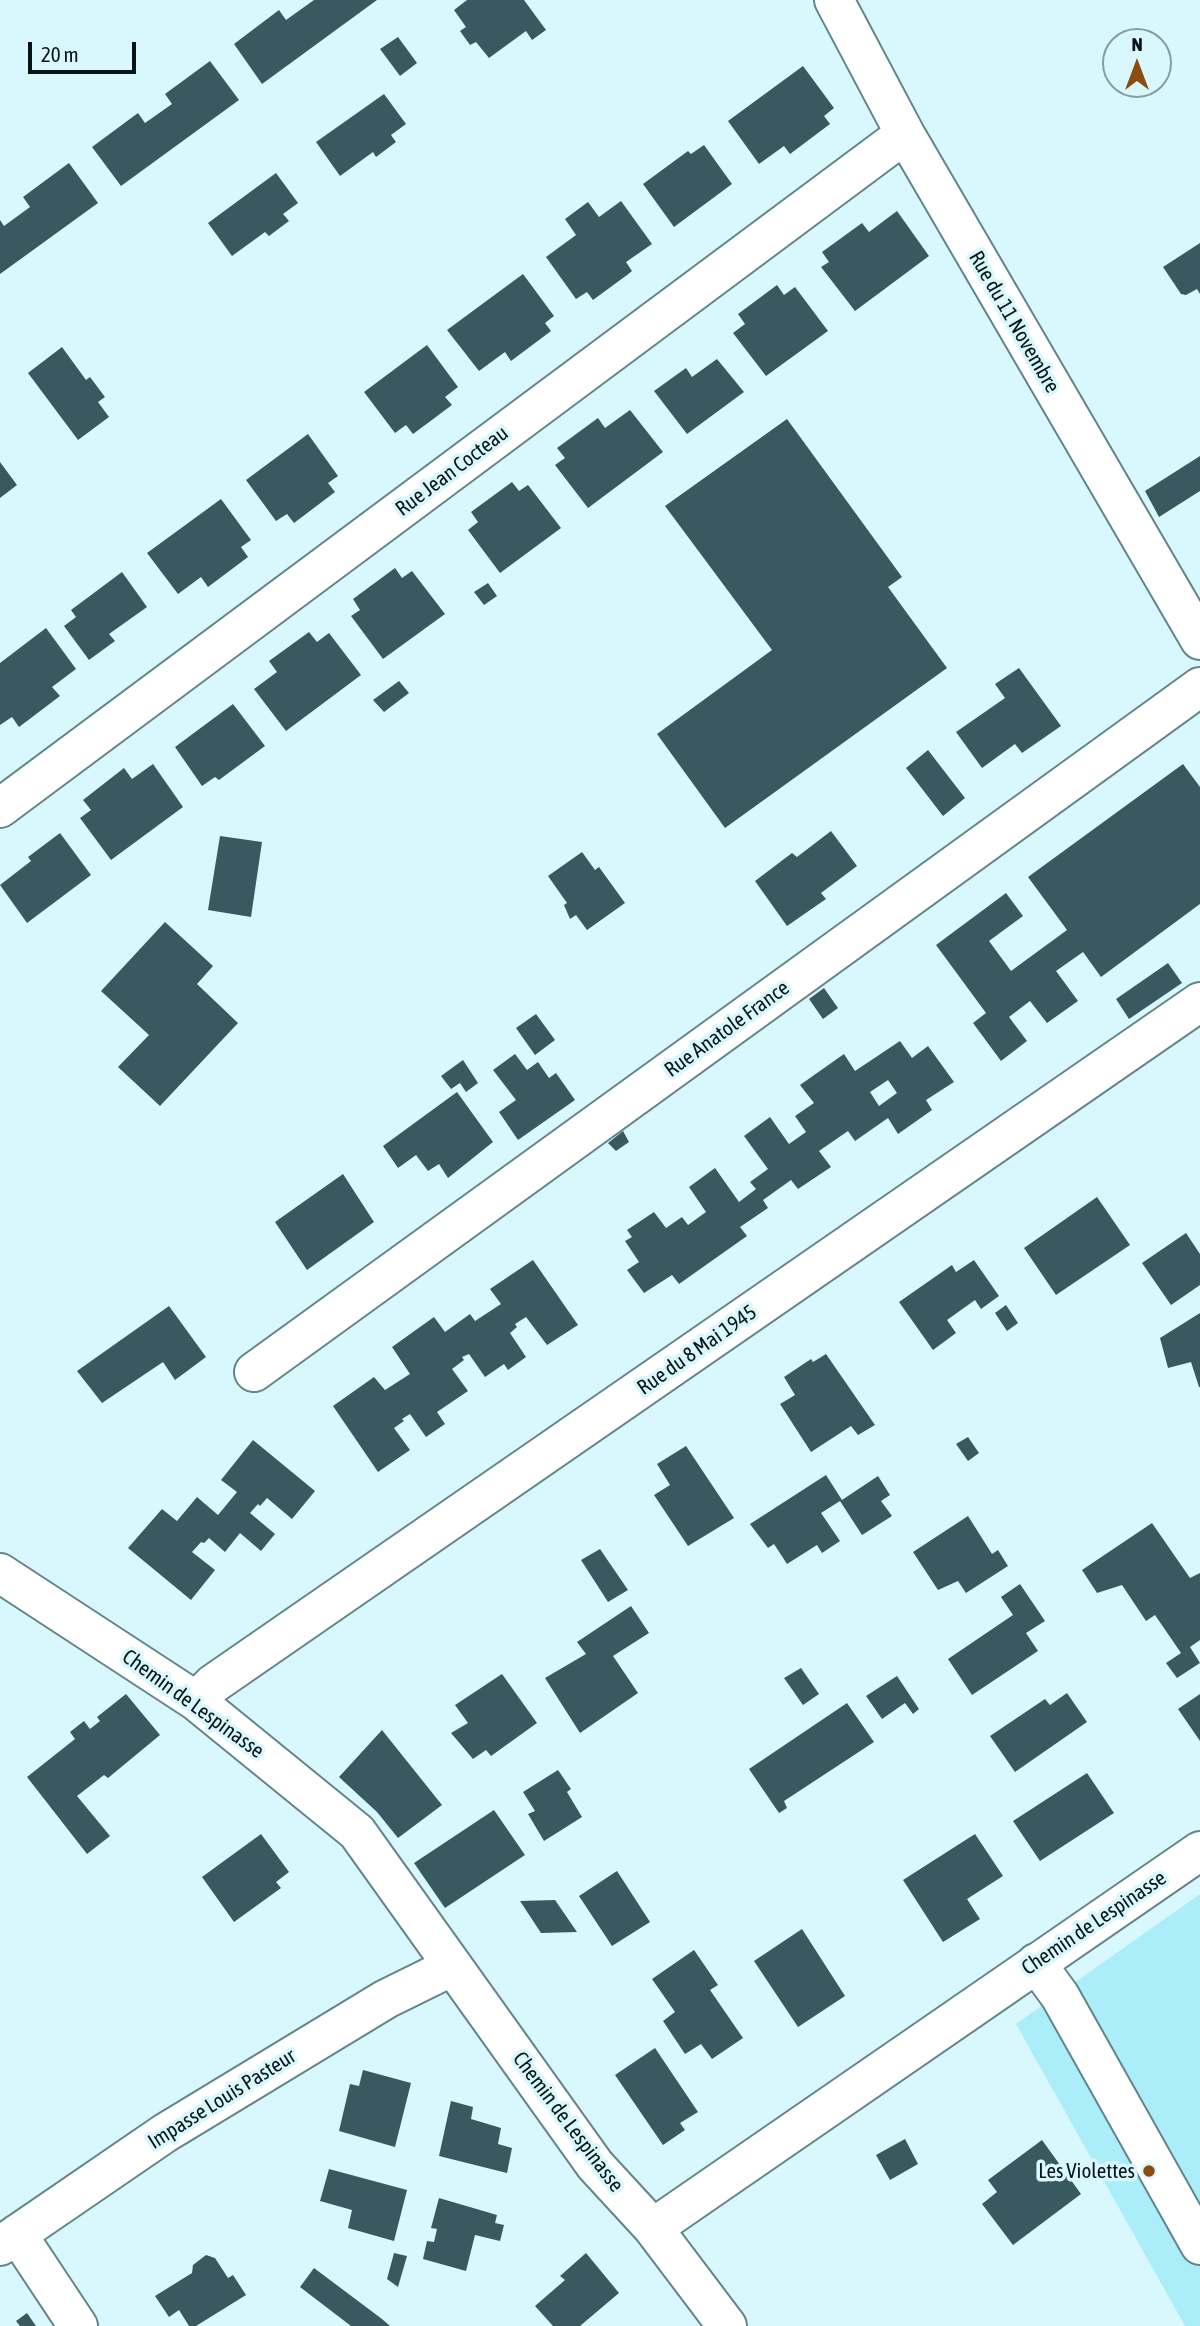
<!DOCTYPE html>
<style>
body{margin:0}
#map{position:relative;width:1200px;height:2326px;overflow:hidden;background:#d9f8fd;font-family:"Asap Condensed",sans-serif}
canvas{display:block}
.north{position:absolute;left:1102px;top:28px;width:70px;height:70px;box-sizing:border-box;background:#d9f8fd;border:2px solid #859da1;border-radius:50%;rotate:0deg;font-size:19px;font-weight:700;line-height:28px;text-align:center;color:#071517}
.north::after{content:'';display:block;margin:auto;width:24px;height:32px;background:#8a4c0f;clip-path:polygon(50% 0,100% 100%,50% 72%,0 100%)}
.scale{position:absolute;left:28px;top:42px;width:108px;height:32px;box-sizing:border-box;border:4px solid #071517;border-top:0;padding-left:9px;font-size:21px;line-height:24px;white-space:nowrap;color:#071517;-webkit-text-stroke:5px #d9f8fd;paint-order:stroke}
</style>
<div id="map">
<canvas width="1200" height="2326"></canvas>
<div class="north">N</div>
<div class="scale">20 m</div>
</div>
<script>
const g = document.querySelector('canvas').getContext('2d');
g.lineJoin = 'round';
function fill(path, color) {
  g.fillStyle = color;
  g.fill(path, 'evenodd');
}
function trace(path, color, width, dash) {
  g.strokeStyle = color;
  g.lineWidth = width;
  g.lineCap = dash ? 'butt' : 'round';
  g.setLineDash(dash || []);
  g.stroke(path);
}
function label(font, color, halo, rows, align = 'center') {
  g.font = font + ' "Asap Condensed",sans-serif';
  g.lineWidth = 7;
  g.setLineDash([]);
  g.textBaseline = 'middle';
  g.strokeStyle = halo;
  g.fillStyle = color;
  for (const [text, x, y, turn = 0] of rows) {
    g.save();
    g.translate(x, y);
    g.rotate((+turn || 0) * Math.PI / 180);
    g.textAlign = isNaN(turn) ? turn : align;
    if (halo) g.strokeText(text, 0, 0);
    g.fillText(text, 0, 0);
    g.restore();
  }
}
fill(new Path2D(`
 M1200 1894V2326H1185L1016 2024Z`), '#abeef9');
fill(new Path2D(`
 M314 0H377L262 84 234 44 279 10 286 20Z
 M467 0H524L546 30 532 40 526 31 489 58 476 42 470 45 460 31 466 27 454 10Z
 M398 37 417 63 400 76 380 49Z
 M210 61 239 100 121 186 92 147 138 113 145 123 172 104 165 94Z
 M803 66 834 108 824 116 830 124 790 154 784 146 759 164 728 121Z
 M384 94 406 124 391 135 396 142 376 157 373 152 340 176 316 142Z
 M704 145 732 184 674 227 643 184 688 151 691 154Z
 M69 163 98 203 0 274V220L4 226 30 207 23 197Z
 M276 173 298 203 283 214 289 221 269 236 265 232 232 256 208 223Z
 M621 201 652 244 626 262 632 271 627 275 593 300 587 292 576 299 546 257 576 235 565 219 588 202 599 217Z
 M897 211 929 256 855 311 821 267 829 262 822 252 862 223 869 232Z
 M1200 243V294L1197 289 1186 295 1181 294 1163 267Z
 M523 274 554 316 545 323 551 331 511 361 505 352 479 371 447 330Z
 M777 285 784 295 795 287 828 331 766 376 733 333 745 324 738 314Z
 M427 345 458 387 445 397 452 405 413 434 406 425 395 433 364 392Z
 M62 347 86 380 90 377 105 397 98 402 109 417 78 440 28 373Z
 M717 359 744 392 687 434 654 391 686 368 692 377Z
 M630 410 663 452 588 508 555 465 565 458 557 448 598 418 605 428Z
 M787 419 902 577 888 587 947 668 725 828 657 734 772 650 665 506Z
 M308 434 338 476 328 483 335 492 294 523 287 514 276 521 246 480Z
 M1200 456V491L1159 517 1145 491Z
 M0 462 17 485 0 498Z
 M512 482 519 491 528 485 561 528 500 573 468 530 478 522 471 512Z
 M221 499 251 540 241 547 248 557 208 587 201 577 178 594 147 553Z
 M395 568 402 578 412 571 445 614 383 659 351 616 360 610 353 599Z
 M122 572 147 607 109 634 115 641 89 660 64 626 76 617 71 610Z
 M488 583 497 596 484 605 474 592Z
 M46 628 76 669 52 687 60 696 27 721 19 727 12 717 0 725V663Z
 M309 632 317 642 329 633 361 675 286 731 254 689 277 672 269 661Z
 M1019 668 1061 726 1022 753 1015 744 982 768 956 732 1005 698 995 684Z
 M399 681 409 693 384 712 373 700Z
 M233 704 265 746 219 780 215 777 202 786 175 747Z
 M928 750 965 798 943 816 906 768Z
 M153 764 183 807 111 860 80 818 91 810 83 800 124 768 132 779Z
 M1183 764 1200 787V904L1101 977 1083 952 1056 971 1078 1001 1047 1023 1030 1001 1009 1017 1027 1041 1001 1061 973 1023 986 1013 936 945 1006 893 1023 916 989 941 1011 971 1067 930 1028 877Z
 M831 831 857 866 821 893 826 899 787 926 755 881 792 853 797 857Z
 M60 833 91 875 27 923 0 885 31 861 28 857Z
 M220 836 262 842 251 917 208 910Z
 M582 852 595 870 599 867 625 903 587 930 576 915 570 919 564 905 567 903 548 876Z
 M165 922 213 966 197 984 238 1023 160 1106 118 1067 149 1035 101 991Z
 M1168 963 1182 983 1129 1019 1116 999Z
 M824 988 838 1008 823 1019 809 999Z
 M536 1014 555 1040 535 1055 516 1028Z
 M900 1041 912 1058 928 1046 954 1082 926 1100 932 1110 898 1134 888 1118 855 1141 848 1131 819 1151 831 1167 798 1189 791 1180 763 1200 768 1208 740 1227 747 1236 679 1284 672 1275 644 1293 627 1270 639 1262 625 1241 632 1237 627 1230 654 1212 666 1228 682 1217 688 1225 706 1212 689 1187 715 1168 739 1202 756 1189 750 1182 768 1169 744 1136 770 1117 789 1144 806 1132 795 1116 814 1103 800 1085 844 1054 855 1071ZM888 1080 897 1093 879 1106 870 1092Z
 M515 1054 527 1070 538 1062 549 1078 556 1073 575 1100 518 1140 499 1112 516 1100 493 1070Z
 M463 1060 478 1083 466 1092 460 1083 451 1089 441 1076Z
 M457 1092 493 1142 448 1178 439 1164 428 1171 416 1155 398 1168 383 1146Z
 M623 1131 629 1142 616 1151 608 1143Z
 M343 1174 374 1222 307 1270 275 1222Z
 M1097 1197 1130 1245 1056 1295 1024 1248Z
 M1186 1233 1200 1254V1285L1171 1305 1142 1263Z
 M533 1260 578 1325 547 1345 526 1317 515 1324 517 1327 510 1333 526 1357 508 1370 504 1364 485 1377 469 1354 462 1357 464 1360 452 1369 468 1391 437 1412 445 1424 426 1437 410 1414 402 1419 404 1421 394 1428 410 1450 378 1472 333 1406 374 1377 385 1390 410 1374 392 1347 434 1317 445 1332 470 1314 475 1321 501 1304 490 1289Z
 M974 1260 999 1296 981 1309 975 1300 947 1320 956 1333 933 1350 899 1302 952 1265 956 1272Z
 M1006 1305 1018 1323 1007 1331 995 1313Z
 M169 1306 206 1357 175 1380 163 1362 102 1403 77 1371Z
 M1200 1313V1387H1199L1191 1362 1168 1368 1160 1338Z
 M826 1354 875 1425 858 1435 851 1426 811 1452 780 1404 795 1395 784 1377 811 1359 813 1362Z
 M968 1437 979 1453 968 1461 956 1444Z
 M253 1440 315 1491 292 1519 267 1498 260 1506 258 1504 250 1513 275 1534 261 1551 240 1533 225 1552 209 1538 204 1543 201 1542 192 1552 215 1570 191 1600 128 1548 162 1509 177 1521 197 1497 218 1515 237 1492 221 1480Z
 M686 1446 734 1518 688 1546 654 1495 670 1485 657 1464Z
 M826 1475 842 1500 878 1476 890 1495 881 1501 892 1516 862 1535 840 1501 821 1513 840 1541 822 1553 817 1545 787 1564 774 1544 768 1548 750 1524Z
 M968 1516 992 1554 998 1550 1008 1566 966 1593 958 1581 938 1590 913 1552Z
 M1152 1523 1190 1578 1200 1573V1640L1190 1647 1200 1663 1177 1678 1166 1663 1181 1653 1155 1615 1146 1621 1122 1585 1097 1593 1082 1570Z
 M600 1549 628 1590 608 1602 581 1560Z
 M1020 1584 1045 1621 1026 1633 1038 1651 972 1695 948 1659 1013 1615 1001 1597Z
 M631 1606 649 1633 613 1656 638 1693 580 1733 545 1678 586 1654 577 1642Z
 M801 1668 819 1694 803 1705 784 1678Z
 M502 1674 537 1723 491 1756 486 1750 473 1759 451 1733 468 1723 455 1705Z
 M897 1676 919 1709 913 1714 905 1703 882 1719 866 1696Z
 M1067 1693 1087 1722 1015 1772 990 1736 1045 1699 1050 1705Z
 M126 1694 160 1735 108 1778 104 1775 77 1796 110 1836 87 1854 27 1777 75 1739 70 1732 84 1721 90 1729 100 1721 97 1717Z
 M1200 1694V1741L1178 1709Z
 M847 1703 874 1742 784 1801 787 1808 779 1813 749 1769Z
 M382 1730 442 1805 398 1838 377 1812 339 1777Z
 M558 1770 571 1789 567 1792 582 1817 544 1841 528 1814 535 1811 523 1792Z
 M1087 1773 1114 1813 1040 1861 1013 1821Z
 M494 1810 525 1855 445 1908 414 1863Z
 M261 1834 289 1872 276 1882 281 1888 234 1922 202 1877Z
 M975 1834 1003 1876 967 1899 980 1919 943 1942 903 1880Z
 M617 1871 650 1922 612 1946 579 1896Z
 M555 1900 577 1932 541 1933 520 1901Z
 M802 1929 845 1996 798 2027 754 1961Z
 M694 1950 718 1985 710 1990 743 2038 712 2059 701 2044 685 2054 663 2021 675 2012 652 1979Z
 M655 2048 698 2112 680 2123 685 2130 663 2145 615 2075Z
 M363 2070 411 2083 395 2147 339 2131 350 2084 359 2086Z
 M451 2101 473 2107 471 2119 501 2128 498 2144 512 2148 507 2173 439 2156Z
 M905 2139 918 2164 890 2180 876 2155Z
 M1042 2140 1081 2194 1013 2245 982 2204 997 2192 988 2180Z
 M329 2169 407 2190 394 2241 348 2228 352 2210 320 2201Z
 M439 2198 497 2215 495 2223 504 2225 500 2241 475 2235 466 2271 423 2259 427 2241 434 2242 437 2229 431 2228Z
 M394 2253 407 2256 398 2287 387 2279Z
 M586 2253 619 2293 580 2326H553L535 2306 565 2280 560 2276Z
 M206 2255 215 2258 228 2278 233 2275 246 2295 196 2326H189L179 2310 169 2317 155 2296 192 2273 193 2265Z
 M314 2268 382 2319 390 2326H351L300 2287Z
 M27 2313 36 2326H20L16 2321Z`), '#37595f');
const minor = new Path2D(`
 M834 0 905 134 1200 640
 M0 808 905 134
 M254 1372 1200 687
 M0 1573 196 1701 357 1832 595 2165 653 2228 727 2326
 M196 1701 213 1684 1200 1002
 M1036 1963 1060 1996 1200 2245
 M653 2228 1200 1851
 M17 2234 78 2326
 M0 2246 165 2133 386 1999 453 1966`);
trace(minor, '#61858a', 42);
trace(minor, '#fff', 38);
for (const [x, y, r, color] of [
 [1149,2171,7,"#8a4c0f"]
]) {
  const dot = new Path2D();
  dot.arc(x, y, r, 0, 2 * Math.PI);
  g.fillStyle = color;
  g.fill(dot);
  trace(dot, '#d9f8fd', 2.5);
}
label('21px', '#071517', '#d9f8fd', [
 ["Rue du 11 Novembre",1014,322,60],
 ["Rue Jean Cocteau",452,471,-37],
 ["Rue Anatole France",727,1029,-36],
 ["Rue du 8 Mai 1945",697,1350,-35],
 ["Chemin de Lespinasse",193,1704,36],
 ["Chemin de Lespinasse",1094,1923,-34],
 ["Impasse Louis Pasteur",222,2099,-32],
 ["Chemin de Lespinasse",568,2122,53]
]);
label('21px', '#071517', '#d9f8fd', [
 ["Les Violettes",1135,2171]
], 'right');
</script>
